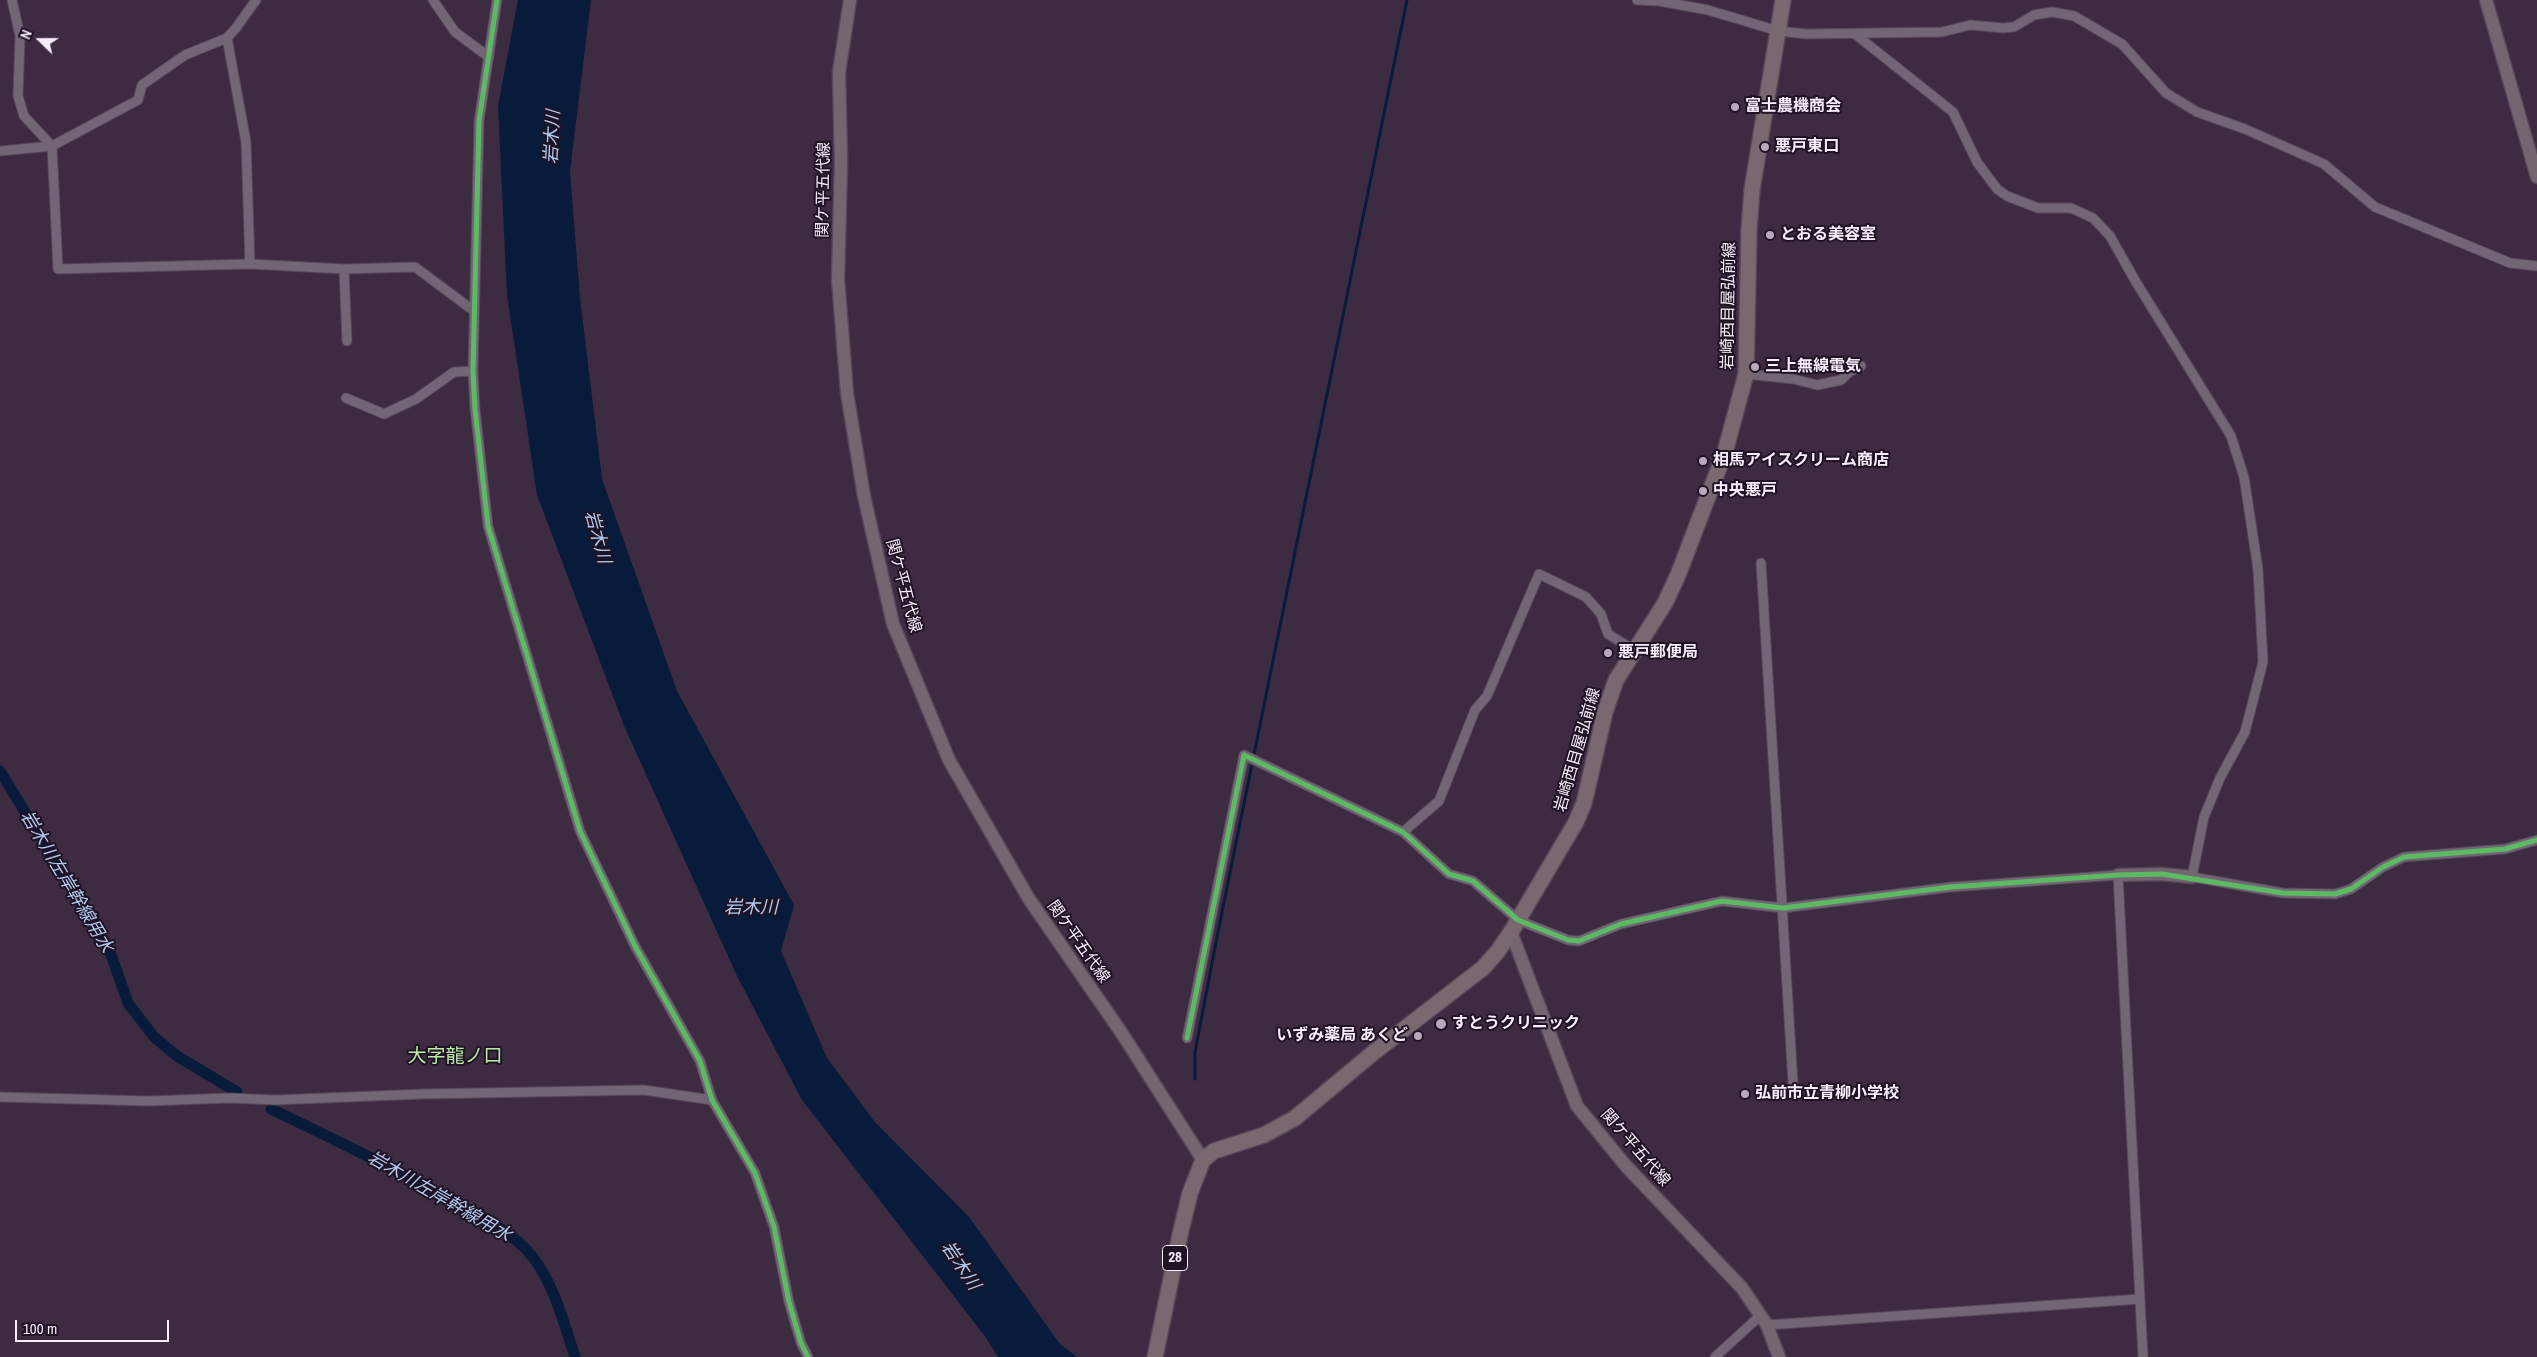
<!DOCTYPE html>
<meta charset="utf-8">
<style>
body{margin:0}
#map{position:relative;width:2537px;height:1357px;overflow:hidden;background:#3c2b41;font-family:"Archivo Narrow",sans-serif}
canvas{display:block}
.north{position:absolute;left:15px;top:15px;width:50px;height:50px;-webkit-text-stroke:4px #1f1324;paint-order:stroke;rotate:292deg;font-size:14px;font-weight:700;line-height:20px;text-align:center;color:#f8edfc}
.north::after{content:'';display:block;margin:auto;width:18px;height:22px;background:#f8edfc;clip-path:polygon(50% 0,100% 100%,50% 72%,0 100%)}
.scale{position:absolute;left:15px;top:1320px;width:154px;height:22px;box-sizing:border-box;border:2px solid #f8edfc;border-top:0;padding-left:6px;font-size:15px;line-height:18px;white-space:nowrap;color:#f8edfc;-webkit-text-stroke:4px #1f1324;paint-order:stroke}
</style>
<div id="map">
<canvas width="2537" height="1357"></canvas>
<div class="north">N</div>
<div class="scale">100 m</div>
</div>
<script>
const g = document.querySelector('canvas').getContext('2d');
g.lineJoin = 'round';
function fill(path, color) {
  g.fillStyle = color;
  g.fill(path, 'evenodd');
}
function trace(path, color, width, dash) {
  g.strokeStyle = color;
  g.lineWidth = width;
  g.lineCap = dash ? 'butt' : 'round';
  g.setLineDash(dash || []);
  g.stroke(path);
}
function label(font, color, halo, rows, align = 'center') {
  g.font = font + ' "Archivo Narrow","Noto Sans JP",sans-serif';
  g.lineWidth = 4;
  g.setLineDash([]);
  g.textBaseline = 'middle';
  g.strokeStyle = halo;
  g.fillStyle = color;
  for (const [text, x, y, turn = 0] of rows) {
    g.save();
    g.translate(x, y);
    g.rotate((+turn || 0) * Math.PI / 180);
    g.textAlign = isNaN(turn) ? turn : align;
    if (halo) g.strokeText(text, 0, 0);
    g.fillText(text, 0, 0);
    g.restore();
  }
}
fill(new Path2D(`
 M518 0H591L570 171 580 298 602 479 677 691 794 905 781 951 827 1058 874 1121 969 1217 1060 1344 1077 1357H998L984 1335 802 1100 737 976 625 728 537 495 507 295 498 106Z`), '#081b3a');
trace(new Path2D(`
 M1195 1079V1052L1219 927 1407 0`), '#081b3a', 3);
trace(new Path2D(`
 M0 771 109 949 128 1003 154 1037 177 1056 237 1092
 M271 1109C334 1139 396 1169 457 1204 480 1216 516 1235 532 1256 554 1284 564 1323 575 1357`), '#081b3a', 11);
const street = new Path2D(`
 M12 0 20 36 18 96 24 116 52 146 58 269 250 264 344 269 415 267 474 311
 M433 0 455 32 489 57
 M497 0 479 121 473 371 475 409 488 526 580 831 635 946 700 1061 712 1100 755 1173 774 1227 789 1302 801 1343 808 1357
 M1637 0 1659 1 1708 10 1778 31 1806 34 1942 32 1970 25 2003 28 2014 27 2034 15 2052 12 2074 16 2122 44 2166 93 2197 112 2245 129 2324 164 2375 207 2510 263 2537 266
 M1855 34 1953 112 1977 162 1997 189 2007 196 2038 208H2071L2093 218 2110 236 2136 282 2231 436 2244 477 2258 569 2263 662 2245 732 2220 778 2204 817 2192 877 2283 893 2335 894 2351 889 2383 867 2404 857 2505 849 2537 840
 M227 38 246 142 250 264
 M0 151 52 146 138 100 142 85 185 55 227 38 236 28 256 0
 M344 269 347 341
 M1746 374 1793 379 1817 385 1841 380 1849 372 1861 366
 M346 398 384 414 416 399 454 372 473 371
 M1761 563 1793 1083
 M1403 832 1439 801 1475 710 1487 696 1539 574 1586 597 1601 614 1608 634 1634 650
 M1187 1038 1244 755 1403 832 1449 874 1473 881 1518 920 1568 940 1579 941 1621 924 1722 901 1783 908 1951 887 2118 875 2143 1357
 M0 1097 148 1101 230 1098 275 1100 423 1094 644 1090 712 1100
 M1767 1325 2140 1299
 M1715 1357 1761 1315`);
const secondary = new Path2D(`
 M850 0 839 72 841 162 838 279 847 393 864 496 893 624 949 760 1029 899 1121 1032 1203 1160
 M2486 0 2537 177
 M2118 875 2162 874 2192 877
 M1511 932 1577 1106 1626 1166 1742 1288 1767 1325 1779 1357`);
const primary = new Path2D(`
 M1155 1357 1180 1235 1190 1193 1203 1160 1214 1151 1264 1135 1295 1118 1373 1053 1483 968 1498 951 1511 932 1576 822 1584 803 1605 712 1616 680 1665 603 1678 575 1725 452 1746 374 1749 229 1752 190 1783 0`);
trace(street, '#564859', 11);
trace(secondary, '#564859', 15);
trace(primary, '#564859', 18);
trace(street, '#726576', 9);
trace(secondary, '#736671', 12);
trace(primary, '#786970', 15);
trace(new Path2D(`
 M497 0 479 121 473 371 475 409 488 526 580 831 635 946 700 1061 712 1100 755 1173 774 1227 789 1302 801 1343 808 1357
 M1187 1038 1244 755 1403 832 1449 874 1473 881 1518 920 1568 940 1579 941 1621 924 1722 901 1783 908 1951 887 2118 875 2162 874 2283 893 2335 894 2351 889 2383 867 2404 857 2505 849 2537 840`), '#5cba63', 5);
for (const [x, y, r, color] of [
 [1735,107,5,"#b6a9bb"],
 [1765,147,5,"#b6a9bb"],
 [1770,235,5,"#b6a9bb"],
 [1755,367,5,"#b6a9bb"],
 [1703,461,5,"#b6a9bb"],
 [1703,491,5,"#b6a9bb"],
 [1608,653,5,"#b6a9bb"],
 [1441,1024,6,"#b6a9bb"],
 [1418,1036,5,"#b6a9bb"],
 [1745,1094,5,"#b6a9bb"]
]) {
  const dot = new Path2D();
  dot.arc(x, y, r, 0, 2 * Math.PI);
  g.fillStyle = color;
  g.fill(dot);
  trace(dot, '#1f1324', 2);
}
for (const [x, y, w] of [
 [1175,1258,25]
]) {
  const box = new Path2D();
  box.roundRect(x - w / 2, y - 12.5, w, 25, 4);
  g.fillStyle = '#1f1324';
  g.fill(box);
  trace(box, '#f8edfc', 1);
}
label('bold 15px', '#f8edfc', null, [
 ["28",1175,1258]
]);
label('bold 16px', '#f8edfc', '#1f1324', [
 ["富士農機商会",1745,107],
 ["悪戸東口",1775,147],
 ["とおる美容室",1780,235],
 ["三上無線電気",1765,367],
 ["相馬アイスクリーム商店",1713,461],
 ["中央悪戸",1713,491],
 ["悪戸郵便局",1618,653],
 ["すとうクリニック",1452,1024],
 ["いずみ薬局 あくど",1408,1036,"right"],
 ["弘前市立青柳小学校",1755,1094]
], 'left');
label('16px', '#f8edfc', '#1f1324', [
 ["関ケ平五代線",824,190,-89],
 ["岩崎西目屋弘前線",1729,306,-89],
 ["関ケ平五代線",903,586,75],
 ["岩崎西目屋弘前線",1578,750,-74],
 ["関ケ平五代線",1078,942,55],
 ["関ケ平五代線",1635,1148,49]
]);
label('italic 18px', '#b0caee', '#1f1324', [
 ["岩木川",553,137,-87],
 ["岩木川",597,537,75],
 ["岩木川左岸幹線用水",66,882,59],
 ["岩木川",751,908],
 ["岩木川左岸幹線用水",439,1197,30],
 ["岩木川",960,1266,56]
]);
label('19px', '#bae9a7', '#1f1324', [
 ["大字龍ノ口",455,1057]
]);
</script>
